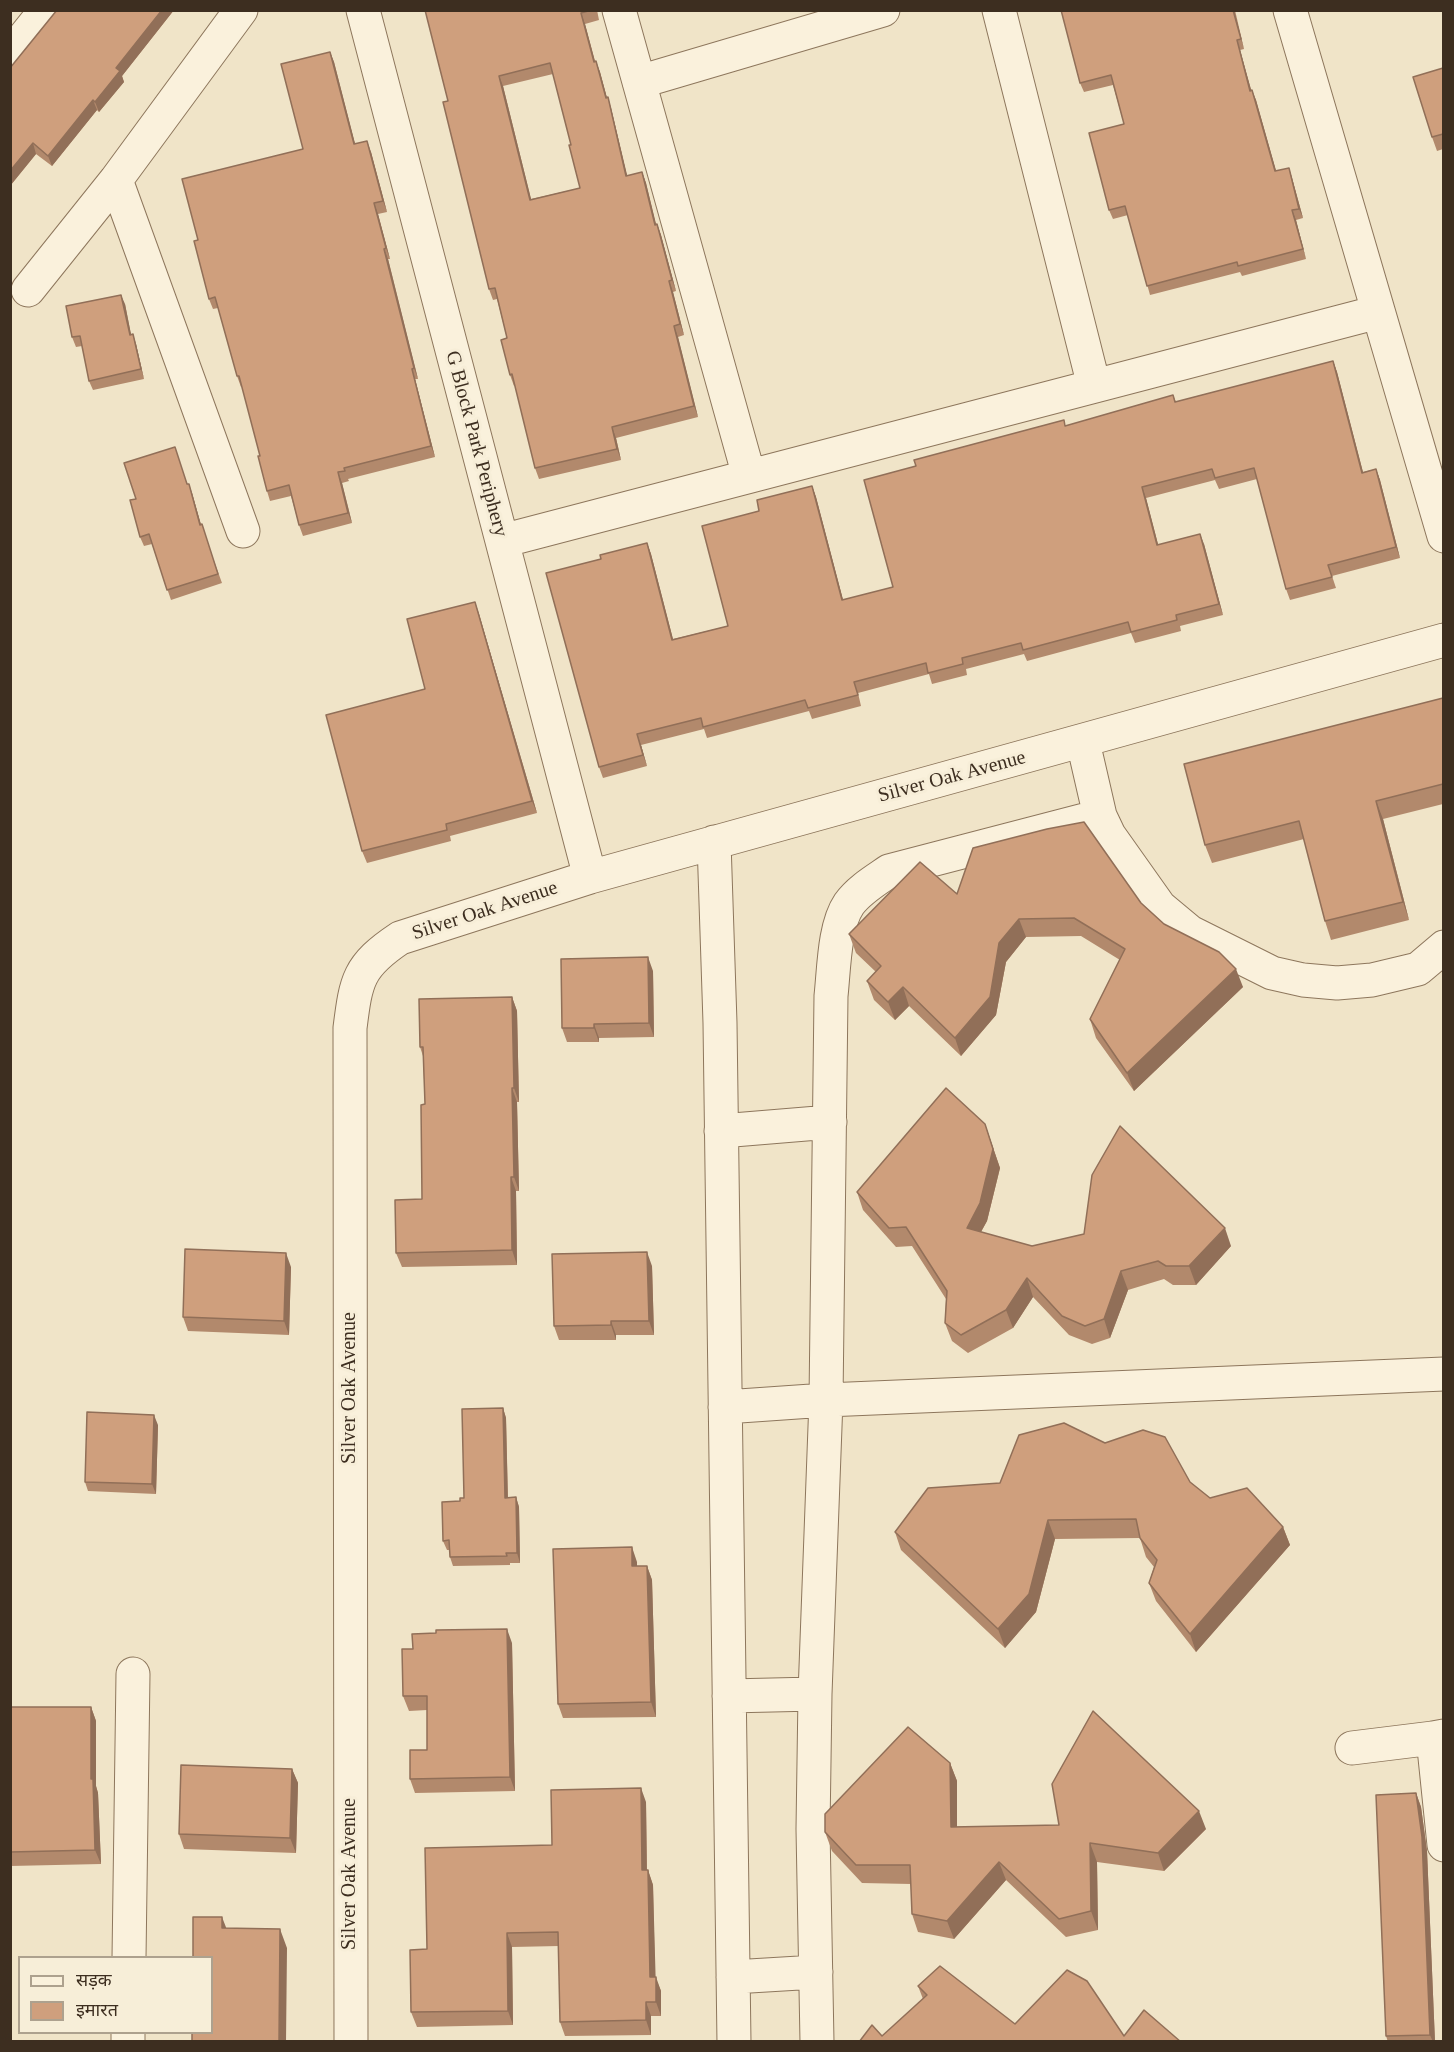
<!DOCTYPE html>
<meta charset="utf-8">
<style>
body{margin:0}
#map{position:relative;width:1454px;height:2052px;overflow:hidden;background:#f0e4c8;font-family:Georgia,"Noto Sans Devanagari",serif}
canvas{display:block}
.frame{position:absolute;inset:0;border:12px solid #3d2e20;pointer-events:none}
.legend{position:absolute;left:18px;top:1956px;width:195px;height:78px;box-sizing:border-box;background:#f7eed8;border:2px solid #ada18e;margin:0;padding:8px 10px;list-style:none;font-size:18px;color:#3d2e20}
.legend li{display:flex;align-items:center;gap:12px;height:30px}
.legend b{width:30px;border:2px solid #ada18e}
</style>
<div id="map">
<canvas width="1454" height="2052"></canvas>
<div class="frame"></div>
<ul class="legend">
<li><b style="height:8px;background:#faf1dc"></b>सड़क</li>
<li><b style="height:16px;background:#cf9f7d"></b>इमारत</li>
</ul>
</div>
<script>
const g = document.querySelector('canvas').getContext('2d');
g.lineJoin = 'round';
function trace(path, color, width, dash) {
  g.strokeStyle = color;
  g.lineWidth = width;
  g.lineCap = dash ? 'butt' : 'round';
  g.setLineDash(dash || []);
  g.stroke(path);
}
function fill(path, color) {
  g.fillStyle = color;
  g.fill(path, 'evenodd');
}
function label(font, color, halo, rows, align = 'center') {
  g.font = font + ' Georgia,serif';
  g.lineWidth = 6;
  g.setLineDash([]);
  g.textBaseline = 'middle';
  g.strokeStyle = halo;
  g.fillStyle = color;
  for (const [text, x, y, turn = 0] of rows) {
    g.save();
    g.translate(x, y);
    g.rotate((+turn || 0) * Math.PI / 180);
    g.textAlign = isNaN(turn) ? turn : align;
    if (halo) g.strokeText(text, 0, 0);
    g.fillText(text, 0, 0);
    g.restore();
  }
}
const minor = new Path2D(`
 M363 10 590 877
 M619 10 749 476
 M999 10 1094 386
 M1290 10 1444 536
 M10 55 46 10
 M639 82 883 10
 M116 180 243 531
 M28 290 116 180 241 10
 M502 541 1378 312
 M1083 742 1100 816 1109 835 1160 907 1190 932 1272 973 1303 980 1337 983 1372 980 1418 969 1444 947
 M714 842 720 1023 734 2042
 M721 1131 830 1122
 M725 1407 826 1400 831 996C834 969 834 926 849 904 859 890 876 880 889 871L1100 816
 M729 1696 815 1694
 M1444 1736 1433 1738 1444 1845
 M1352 1748 1433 1738
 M129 1958 133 1674
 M733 1977 816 1972
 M128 2042V2032
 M351 2042 350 1028C356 980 358 966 400 938L590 877 1444 640
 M817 2042 813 1829 815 1694 826 1400 1444 1374`);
trace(minor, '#8d765c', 35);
trace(minor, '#faf1dc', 33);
fill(new Path2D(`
 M57 10H174L122 76 124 82 99 112 97 110 52 166 36 154 10 186V68Z
 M425 10H597L599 20 585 24 595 61 600 72 607 98 611 108 627 176 642 172 646 183 656 225 657 224 661 235 676 291 673 292 684 335 678 337 698 417 616 438 621 460 539 479 535 468 515 385 514 386 510 375 507 338 497 299 493 300 489 289 448 101ZM553 74 571 145 580 188 531 199 503 86Z
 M1061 10H1235L1244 49 1240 50 1251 90 1256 100 1276 171 1289 168 1292 178 1303 218 1296 220 1306 259 1242 276 1240 272 1150 295 1128 215 1113 219 1109 210 1124 124 1113 85 1084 92 1080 83Z
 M330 52 334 62 355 144 371 152 387 212 378 214 390 259H388L418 379H415L435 457 348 479 349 481 342 483 352 523 303 536 299 525 291 496 270 501 267 491 260 456 242 386 241 387 237 376 218 308 213 309 209 299 198 240 303 149Z
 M1443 68V149L1437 151 1432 137Z
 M125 304 131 335 136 344 144 379 93 390 89 381 82 346 76 347 72 337Z
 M1333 361 1337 372 1363 472 1376 469 1380 480 1400 558 1332 576 1336 588 1290 600 1286 589 1257 479 1219 489 1215 480 1146 498 1158 544H1204L1223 615 1180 626 1181 631 1135 643 1131 633 1027 661 1024 654 966 669 967 675 932 684 929 674 858 693 861 706 812 719 809 711 707 738 704 729 641 745 647 766 603 778 599 767 601 559 647 543 651 554 673 639 728 626 759 511 812 486 816 497 843 600 893 587 1066 426 1173 395 1176 402Z
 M187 484 192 493 201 525 222 583 171 600 152 544 144 546 140 537Z
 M475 602 479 614 537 813 450 836 451 841 367 863 362 851 425 689Z
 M1443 698V804L1383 819 1409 920 1331 940 1325 921 1304 839 1212 863 1205 845Z
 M957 894 1141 903 1164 924 1243 987 1134 1091 1096 1038 1090 1019 1120 960 1081 936 1026 937 1006 962 996 1015 961 1056 909 1006 895 1020 874 1000 867 981 876 972 856 953 849 934Z
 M653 971 654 1037 599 1038V1042H567L562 1028Z
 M512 997 517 1011 519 1102H517L519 1191H516L517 1265 402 1267 396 1253 422 1199 425 1104 423 1056 420 1047Z
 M985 1124 1000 1168 987 1221 981 1232 1032 1246H1231L1196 1285H1173L1164 1279 1128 1290 1110 1338 1092 1344 1069 1335 1033 1297 1013 1328 968 1353 952 1341 945 1323 946 1299 912 1246 896 1247 863 1210 857 1192Z
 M652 1266 654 1335H616V1340H559L554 1326Z
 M291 1267 289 1335 188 1331 183 1317Z
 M503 1408 506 1418 508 1498 516 1497 519 1507 520 1563H510V1565L453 1566 450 1557V1550H447L443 1541 460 1501 464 1498Z
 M158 1425 156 1494 88 1491 85 1482Z
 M1105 1443 1190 1482 1210 1498 1283 1527 1290 1545 1196 1652 1156 1601 1149 1583 1154 1567 1146 1557 1140 1538 1055 1539 1036 1612 1005 1648 901 1550 895 1532 1000 1483Z
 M637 1562V1566H647L652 1580 656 1717 563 1718 558 1704Z
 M436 1633 512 1643 515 1791 415 1793 410 1779 427 1750V1710L409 1711 403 1696 413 1649Z
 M10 1707H91L96 1721V1786L98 1793 101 1864 10 1866Z
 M950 1763 957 1781V1827L1206 1829 1164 1871 1097 1862 1098 1930 1066 1937 1006 1880 954 1939 918 1932 912 1914 911 1884 862 1883 832 1851 825 1832Z
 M292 1769 298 1783 296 1853 184 1849 179 1834Z
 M1416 1793 1421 1807 1427 1851 1435 2042H1388L1386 2036Z
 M646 1802 647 1870H648L653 1885 655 1977 661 1991V2016H651V2035L565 2036 560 2022 559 1946 512 1947 513 2025 417 2027 411 2012 427 1949 552 1845Z
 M918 1986 1015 2024 1124 2036H882L923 1999Z`), '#b2896c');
fill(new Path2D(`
 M162 10H174L122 76 124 82 99 112 95 102 116 68Z
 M1233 10H1234L1244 49 1241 39Z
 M581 13 585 24 598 73 594 62Z
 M1237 40 1240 50 1254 100 1250 91Z
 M330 52 334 62 358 155 354 144Z
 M596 61 600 72 610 109 606 98Z
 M499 76 503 86 534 211 530 200Z
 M1252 90 1256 100 1279 181 1275 171Z
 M608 97 611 108 630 187 626 176Z
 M93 100 97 110 52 166 48 156Z
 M367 141 371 152 387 212 383 201Z
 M33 143 36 154 10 186V171Z
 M1289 168 1292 178 1303 218 1299 209Z
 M642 172 646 183 659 236 655 225Z
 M374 203 378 214 390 259 386 248Z
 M1292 210 1296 220 1306 259 1303 249Z
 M657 224 661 235 676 291 672 280Z
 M384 249 388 259 418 379 414 368Z
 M669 281 673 292 684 335 680 324Z
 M121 295 125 304 133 344 130 335Z
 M674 326 678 337 698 417 694 406Z
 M133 334 136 344 144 379 141 369Z
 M1333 361 1337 372 1366 484 1362 473Z
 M412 369 415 379 435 457 431 446Z
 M612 427 616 438 621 460 617 449Z
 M1376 469 1380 480 1400 558 1396 547Z
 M338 472 342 483 352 523 348 513Z
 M189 484 192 493 204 535 200 525Z
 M812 486 816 497 846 611 842 600Z
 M1142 487 1146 498 1161 556 1157 545Z
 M1200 534 1204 544 1223 615 1219 604Z
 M647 543 651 554 676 651 672 640Z
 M475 602 479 614 537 813 532 801Z
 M637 734 641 745 647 766 643 755Z
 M1376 801 1383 819 1409 920 1403 902Z
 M1019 919 1026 937 1006 962 996 1015 961 1056 955 1038 999 943Z
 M648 957 653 971 654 1037 649 1023Z
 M1236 969 1243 987 1134 1091 1127 1073Z
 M903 987 909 1006 895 1020 888 1002Z
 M512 997 517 1011 519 1102 514 1088Z
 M594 1024 599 1038V1042L594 1028Z
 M512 1088 517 1102 519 1191 514 1177Z
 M985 1124 1000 1168 987 1221 973 1246 967 1228Z
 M511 1177 516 1191 517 1265 512 1250Z
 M1225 1228 1231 1246 1196 1285 1189 1266Z
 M647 1252 652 1266 654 1335 649 1321Z
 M286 1253 291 1267 289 1335 284 1321Z
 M1121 1271 1128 1290 1110 1338 1104 1319Z
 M1027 1278 1033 1297 1013 1328 1006 1310Z
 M611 1321 616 1335V1340L611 1325Z
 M503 1408 506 1418 508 1507 505 1498Z
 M154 1415 158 1425 156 1494 152 1484Z
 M516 1497 519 1507 520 1563 517 1553Z
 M1048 1520 1055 1539 1036 1612 1005 1648 998 1629Z
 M1283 1527 1290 1545 1196 1652 1190 1634Z
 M632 1547 637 1562V1581L632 1566Z
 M647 1566 652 1580 656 1717 651 1702Z
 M507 1629 512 1643 515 1791 510 1777Z
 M91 1707 96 1721V1786L98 1793 101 1864 95 1850 91 1779Z
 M950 1763 957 1781V1845L951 1827Z
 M292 1769 298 1783 296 1853 290 1838Z
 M641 1788 646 1802 647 1885 642 1870Z
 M1416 1793 1421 1807 1427 1851 1435 2042H1433L1430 2035Z
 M1199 1811 1206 1829 1164 1871 1158 1853Z
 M1090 1843 1097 1862 1098 1930 1091 1911Z
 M999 1862 1006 1880 954 1939 947 1921Z
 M648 1870 653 1885 656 1991 650 1977Z
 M222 1917 229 1935 222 1928Z
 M280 1929 287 1948 286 2042H279Z
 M507 1933 512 1947 513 2025 508 2011Z
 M656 1977 661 1991V2016L656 2002Z
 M646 2002 651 2016V2035L646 2020Z`), '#916f58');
const building = new Path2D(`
 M57 10H162L116 68 120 71 95 102 93 100 48 156 33 143 10 171V68Z
 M425 10H592L581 13 594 62 596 61 606 98 608 97 626 176 642 172 655 225 657 224 672 280 669 281 680 324 674 326 694 406 612 427 617 449 535 468 512 374 510 375 501 340 507 338 495 288 489 289 443 102 448 101ZM550 63 571 145H569L580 188 530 200 499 76Z
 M1061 10H1233L1241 39 1237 40 1250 91 1252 90 1275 171 1289 168 1299 209 1292 210 1303 249 1238 266 1237 262 1147 286 1125 206 1109 210 1089 133 1124 124 1111 75 1080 83Z
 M330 52 354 144 367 141 383 201 374 203 386 248 384 249 414 368 412 369 431 446 344 468 345 471 338 472 348 513 299 525 289 485 267 491 258 456H260L239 376H237L215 297 209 299 194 241 198 240 182 179 303 149 281 64Z
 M1443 68V134L1432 137 1413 77Z
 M121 295 130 335 133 334 141 369 89 381 80 336 72 337 66 306Z
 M1333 361 1362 473 1376 469 1396 547 1328 565 1332 577 1286 589 1254 468 1215 478 1212 469 1142 487 1157 545 1200 534 1219 604 1176 615 1177 620 1131 632 1128 622 1023 650 1021 643 962 658 963 664 928 673 926 663 854 682 858 695 808 708 805 700 703 727 701 718 637 734 643 755 599 767 546 573 601 559 600 555 647 543 672 640 728 626 702 526 759 511 757 500 812 486 842 600 893 587 864 480 916 466 914 460 1064 420 1065 426 1173 395 1175 402Z
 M175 447 187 484H189L200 525 202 524 218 574 167 590 149 534 140 537 130 500 136 499 124 463Z
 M475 602 532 801 446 824 447 830 362 851 326 715 425 689 407 619Z
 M1443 698V784L1376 801 1403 902 1325 921 1299 821 1205 845 1184 764Z
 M1084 822 1141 903 1164 924 1219 952 1236 969 1127 1073 1090 1019 1125 949 1074 918 1019 919 999 943 990 997 955 1038 903 987 888 1002 867 981 881 966 849 934 920 862 957 894 973 848 1047 829Z
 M648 957 649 1023 594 1024V1028H562L561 959Z
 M512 997 514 1088H512L514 1177H511L512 1250 396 1253 395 1200 422 1199 421 1105 425 1104 423 1047H420L419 999Z
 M946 1088 985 1124 993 1149 980 1203 967 1228 1032 1246 1084 1234 1092 1175 1120 1126 1225 1228 1189 1266H1166L1158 1261 1121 1271 1104 1319 1085 1326 1062 1316 1027 1278 1006 1310 961 1335 945 1323 947 1291 906 1227 889 1228 857 1192Z
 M185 1249 286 1253 284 1321 183 1317Z
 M647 1252 649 1321H611V1325L554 1326 552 1254Z
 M503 1408 505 1498 516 1497 517 1553H506L507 1556 450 1557 449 1540 443 1541 442 1502 460 1501V1498H464L462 1409Z
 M87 1412 154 1415 152 1484 85 1482Z
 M1064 1423 1105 1443 1143 1430 1165 1437 1190 1482 1210 1498 1247 1488 1283 1527 1190 1634 1149 1583 1157 1560 1140 1538 1136 1519 1048 1520 1029 1594 998 1629 895 1532 928 1488 1000 1483 1019 1435Z
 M632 1547V1566H647L651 1702 558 1704 553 1549Z
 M507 1629 510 1777 410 1779V1750H427V1696H403L402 1649H413L412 1634 436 1633V1630Z
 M10 1707H91V1779H93L95 1850 10 1852Z
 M1093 1711 1199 1811 1158 1853 1090 1843 1091 1911 1059 1919 999 1862 947 1921 912 1914 910 1865H856L825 1832V1814L908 1727 950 1763 951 1827 1059 1825 1052 1784Z
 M181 1765 292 1769 290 1838 179 1834Z
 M641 1788 642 1870H648L650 1977H656V2002H646V2020L560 2022 558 1932 507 1933 508 2011 411 2012 410 1950 427 1949 425 1848 552 1845 551 1790Z
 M1416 1793 1422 1837 1430 2035 1386 2036 1376 1795Z
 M193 1917H222V1928L280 1929 279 2042H192V2032H212V1958H193Z
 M940 1966 1015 2024 1067 1970 1087 1981 1124 2036 1144 2010 1181 2042H859L872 2025 882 2036 927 1995 918 1986Z`);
fill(building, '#cf9f7d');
trace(building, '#916f58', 1.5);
label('20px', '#3d2e20', '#f7eed8', [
 ["G Block Park Periphery",476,444,75],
 ["Silver Oak Avenue",952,777,-15],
 ["Silver Oak Avenue",485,911,-18],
 ["Silver Oak Avenue",350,1388,-90],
 ["Silver Oak Avenue",350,1874,-90]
]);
</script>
